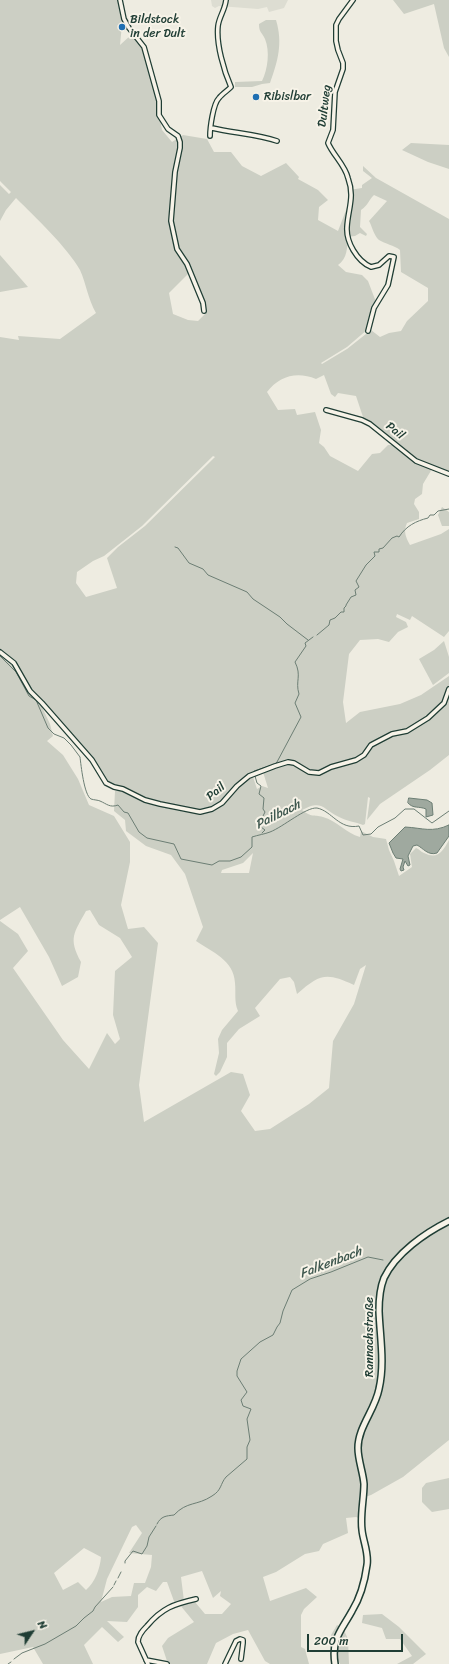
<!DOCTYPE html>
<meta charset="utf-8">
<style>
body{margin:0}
#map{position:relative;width:449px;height:1664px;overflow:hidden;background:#eeece1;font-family:Sriracha,sans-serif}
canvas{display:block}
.north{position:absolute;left:12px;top:1612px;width:40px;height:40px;-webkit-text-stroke:3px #f7f3e8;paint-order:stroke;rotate:55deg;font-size:11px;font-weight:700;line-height:16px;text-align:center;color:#1f3d34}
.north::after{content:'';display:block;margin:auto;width:14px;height:18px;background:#1f3d34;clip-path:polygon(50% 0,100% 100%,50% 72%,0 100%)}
.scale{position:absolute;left:307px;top:1634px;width:96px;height:18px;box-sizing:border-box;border:2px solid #1f3d34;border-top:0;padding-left:5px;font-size:12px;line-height:14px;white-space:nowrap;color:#1f3d34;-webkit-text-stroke:3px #f7f3e8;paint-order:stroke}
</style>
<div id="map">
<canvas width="449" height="1664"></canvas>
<div class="north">N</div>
<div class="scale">200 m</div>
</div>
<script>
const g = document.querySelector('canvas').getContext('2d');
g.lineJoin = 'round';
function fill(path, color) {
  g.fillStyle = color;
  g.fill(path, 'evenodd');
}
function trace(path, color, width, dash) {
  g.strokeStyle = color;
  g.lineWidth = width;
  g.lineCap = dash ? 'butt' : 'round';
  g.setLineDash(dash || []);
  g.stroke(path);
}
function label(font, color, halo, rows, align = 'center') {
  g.font = font + ' Sriracha,sans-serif';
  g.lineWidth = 4;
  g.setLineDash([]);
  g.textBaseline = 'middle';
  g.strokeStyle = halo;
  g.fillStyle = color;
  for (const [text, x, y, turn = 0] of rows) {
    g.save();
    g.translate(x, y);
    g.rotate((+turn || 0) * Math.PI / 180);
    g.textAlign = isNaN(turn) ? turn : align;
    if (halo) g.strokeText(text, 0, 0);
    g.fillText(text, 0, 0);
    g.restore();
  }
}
fill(new Path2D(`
 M211 0H288L284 8 269 12 267 7 258 9 219 6 215 8 212 6Z`), '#ddddd2');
fill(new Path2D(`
 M0 0H118L122 24 120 45 131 35 140 45 148 65 156 98 162 130 172 142 183 135 207 139 214 152H231L242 166 261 176 286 163 299 177 298 179 318 190 328 200 319 207 318 220 338 231 348 205 350 204 349 190 362 188V185L372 178 363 171V166L376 178 449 219V472L414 458 377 426 364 420 356 396 338 393 335 397 331 394 324 375 316 379C297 371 279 376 267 392L278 410 295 409 297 415 315 412 321 430 319 443 324 447 330 456 358 471 372 454 380 453 388 445H397L413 461 432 469 423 484 422 494 415 499 414 504 419 512V519L407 523C403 531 406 538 410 545L441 534 449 529V631L444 637 412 616 410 620 397 614 396 617 406 622 408 627 398 632 389 642 378 639 360 640 349 654 343 702 346 723 360 712 400 704 421 695 449 676V755L430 770 380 804 367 820 370 798 368 797 365 824 363 825C356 822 346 821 339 817 323 809 322 799 302 810 312 818 313 814 323 817 337 821 346 833 360 837L361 831 373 837 386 839 389 850 394 861 399 876 412 867 410 854 416 848C419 849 421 852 424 853 438 860 443 851 449 840V1440L403 1477 371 1495 365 1497 364 1520 356 1517 346 1518 348 1533 323 1544 319 1551 305 1554 276 1572 263 1577 270 1601 306 1588 317 1597 304 1609 301 1615V1647L305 1649 309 1664H270L265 1661 248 1630 233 1634 216 1643 207 1664H168L162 1646 168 1638 194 1622 180 1605 190 1602H195L205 1614H222L231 1604 220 1596 221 1591 213 1598 202 1571 181 1577 184 1601 175 1604 167 1582H163L156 1591 147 1587 138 1595V1607L127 1622 107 1621 124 1637 118 1642 102 1627 84 1645 93 1664H43L33 1647 0 1654V921L18 934 28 951 13 968 63 1040 89 1069 107 1033 115 1044 120 1039 113 1015 115 971 132 957 120 938 99 925 90 910 86 911C74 933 68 938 81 962L78 977 62 986 49 957 20 907 0 920V653L14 666 28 692 42 707 50 724 53 736 47 741 63 755 78 779 89 805 114 816 130 842V862L121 905 128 929 144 927 158 943 139 1085 144 1122 231 1072 243 1074 250 1095 241 1111 255 1131 270 1129 309 1104 329 1088 333 1041 354 1004 366 965 360 969 354 985C326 972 320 974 297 994L294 982 290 977 280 979 255 1008 260 1016 239 1029 227 1043V1057L220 1072 216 1076 214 1074 219 1053 218 1039 222 1030 238 1011C234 1002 236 993 235 983 234 960 212 952 196 941L203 927 185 874 171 855 146 846 126 831 125 820 114 811 115 791C130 788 141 801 156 805 173 810 193 815 211 812L212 809 200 812 190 811 160 804 145 800 123 789 114 787 106 783 92 760 42 703 30 691 14 663 0 652V337L19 340 18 336 60 339 96 313C88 299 86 283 80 270 67 247 35 217 16 198L6 210 0 221V185L9 194 11 192 0 181ZM374 195 387 201 369 221C372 226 374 236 379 240 385 244 394 245 400 250L401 272 428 288V301L407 321 401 331 389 333 380 337 371 330 347 349 322 364 321 363 347 347 368 329 371 313 376 302 368 281 362 275 346 272 338 265C347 259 348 247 347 237L355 236 360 233 366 236 367 234 360 227 361 210C369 204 368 201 374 195ZM191 271 203 302 205 314 198 321 188 320 173 314 169 293ZM213 456 215 457 145 526 118 547 107 558 117 588 86 597 76 583 77 572 93 561 104 556 142 526ZM288 762 302 766 309 772 299 766 289 764 263 772 268 788 262 786 257 789 253 777 243 782 223 803C244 777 257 771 288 762ZM253 853 249 873H221L222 870 243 863ZM136 1525 142 1533 129 1553 152 1555 151 1567 145 1583H134L131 1596 112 1597 101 1602 107 1579 132 1527ZM84 1548 101 1557C100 1569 95 1582 86 1590L78 1582 63 1590 54 1573Z
 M393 0H449V57L444 48 434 4 404 14Z
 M266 20H276C283 43 278 61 270 83L262 84 252 87H235V82L262 81C268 69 270 51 265 39 262 32 259 33 259 24Z
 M411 143 449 145V169L428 162 402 150Z
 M0 255 28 287 0 292Z
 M442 507 449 512V526H442L438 515Z
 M444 641 449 657V673L433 685 419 659 434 650Z
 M449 1478V1509L432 1512 422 1502V1488L426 1483Z
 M382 1614 399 1627 426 1654 413 1664H397L412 1656 400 1639H386L382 1628 362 1623 363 1615Z
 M337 1625 343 1628 348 1639 349 1664H340L335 1654 331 1635Z`), '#cccfc4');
const water = new Path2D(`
 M409 798 427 800 432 803 433 815 426 817V809C419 806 413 809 408 803Z
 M449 825V836L437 853C428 856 423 848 417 845L413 846 408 856 410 865 408 866 405 861 403 867 404 870 401 871 400 869 403 859 396 858 393 853 389 843 405 827C423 828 432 833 449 825Z`);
fill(water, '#9fa99f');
trace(water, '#6c7e74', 1);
trace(new Path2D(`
 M175 547 178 548 189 563 203 569 208 575 247 592 253 599 280 617 287 624 308 640
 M317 635 329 625 330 620 335 618 341 612H344V608L346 606V605L351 597 356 595 355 590 359 587 356 581 366 565 375 556 374 552H379V549L383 548 392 538 397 536 399 537C406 526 416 521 428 518L430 515H434L438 511 449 509
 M0 656 16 672 29 696 36 700 48 728 54 734 64 738 71 745 80 757C81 765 84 795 91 799 94 800 98 800 100 801 107 804 110 808 118 805L124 812 128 813 139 832 147 838 174 844 181 859 212 865 219 861H230L241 857 252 847V837C258 835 265 834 270 832 283 827 306 807 317 808 332 811 339 830 359 826L363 835 371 834 378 827 395 818 405 809H414L432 823 449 811
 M274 765 277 762 301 717 295 703 299 694C295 681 302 676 295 662L306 646 305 643 313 637
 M254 773V771L269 766
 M255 776 257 783 261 786 259 794 264 798 263 809 265 812 262 818 266 819V822L261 827 265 830 262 833
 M157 1524C161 1516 166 1516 174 1515 187 1501 197 1506 212 1496 222 1490 220 1484 226 1477 233 1471 240 1465 247 1459V1447L250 1440 247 1419 251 1409 243 1406 241 1400 247 1392 237 1376V1371L241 1359 260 1342 273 1335 277 1327 280 1323 283 1311 292 1290 310 1279 331 1272 368 1257 383 1260
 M125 1563V1561L133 1551 142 1554 147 1546 149 1537 156 1526
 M118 1578 121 1572
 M114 1585 116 1581
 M14 1659 22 1653 45 1644 76 1626 84 1618 93 1611 95 1607 113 1587
 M8 1664 11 1662`), '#6c7e74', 1);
const street = new Path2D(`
 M120 0 124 19 129 28 144 47 159 101V115L168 129 178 136 180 142V148L175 172 171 221 177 249 187 264 203 303 204 311
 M353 0 339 19 336 25V41L338 50 343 63V69L335 92 333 130 328 143C333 155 345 165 348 178 355 197 348 209 347 227 346 242 357 261 371 267L379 265 389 256 394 257 388 285 374 308 368 331
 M212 128C233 133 256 134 277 141
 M210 136C210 128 213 104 219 98 222 94 227 91 231 87 224 71 216 44 218 26 219 17 225 10 226 0
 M326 410 362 420 370 424 416 461 449 474
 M0 652 14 663 30 691 42 703 92 760 106 783 114 787 123 789 145 800 160 804 200 812 212 809 222 803 237 786 249 776 275 766 288 762 294 763 309 772 319 773 331 767 356 760 364 755 371 745 392 734 407 731 428 718 444 703 449 689
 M146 1660 167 1664
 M148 1664 138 1642C138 1635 143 1630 147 1626 162 1608 174 1604 196 1599
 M225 1664 236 1641 240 1639 243 1640V1643L241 1659`);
const secondary = new Path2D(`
 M335 1664C331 1639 341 1631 352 1611 360 1598 365 1580 367 1565 369 1553 363 1541 362 1530 360 1515 364 1499 364 1484 363 1472 358 1460 358 1448 358 1427 375 1410 379 1389 385 1363 380 1337 379 1311 379 1301 380 1288 384 1278 396 1253 425 1233 449 1221`);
trace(street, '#1f3d34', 6);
trace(secondary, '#1f3d34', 8);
trace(street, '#f7f3e8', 3.5);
trace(secondary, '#f7f3e8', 5);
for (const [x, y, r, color] of [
 [122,27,4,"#1f6fb2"],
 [256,97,4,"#1f6fb2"]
]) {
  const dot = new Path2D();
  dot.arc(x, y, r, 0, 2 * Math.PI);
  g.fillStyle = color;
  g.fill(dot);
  trace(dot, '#f7f3e8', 1.5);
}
label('12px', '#1f3d34', '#f7f3e8', [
 ["Bildstock",130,20],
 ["in der Dult",130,34],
 ["Ribislbar",264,97]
], 'left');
label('12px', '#1f3d34', '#f7f3e8', [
 ["Dultweg",325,106,-83],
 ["Pail",395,431,38],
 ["Pail",216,792,-40],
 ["Rannachstraße",370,1337,-90]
]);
label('italic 13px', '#3f584f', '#f7f3e8', [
 ["Pailbach",278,815,-27],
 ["Falkenbach",331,1263,-21]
]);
</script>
